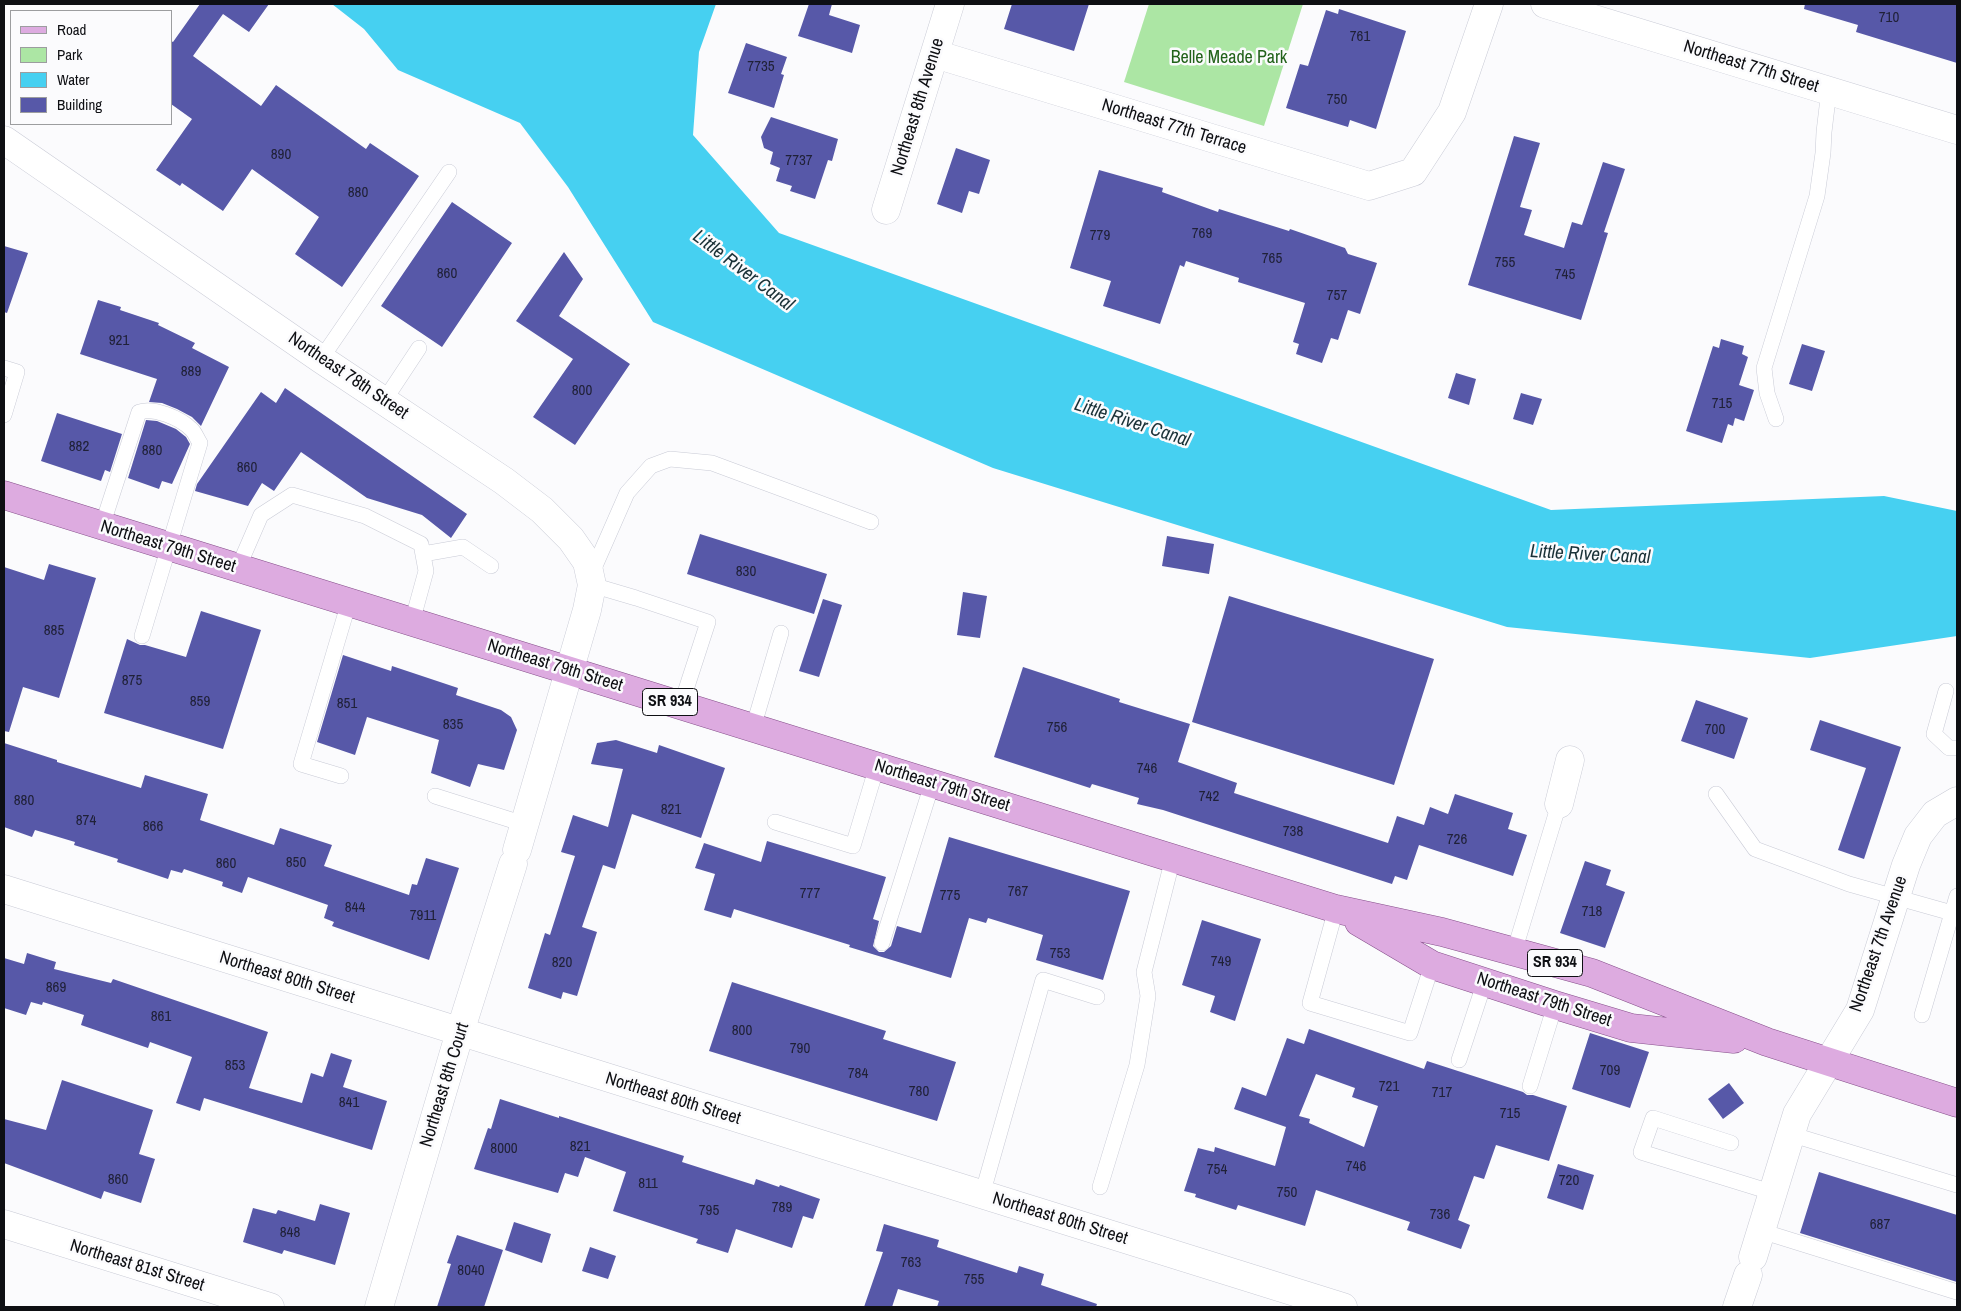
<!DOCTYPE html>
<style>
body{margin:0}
#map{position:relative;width:1961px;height:1311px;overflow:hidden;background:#fbfbfd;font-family:"Archivo Narrow",sans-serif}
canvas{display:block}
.frame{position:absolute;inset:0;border:5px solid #0e0f13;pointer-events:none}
.legend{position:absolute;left:10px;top:10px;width:162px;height:115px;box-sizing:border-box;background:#fbfbfd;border:1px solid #9c9d9f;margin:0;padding:6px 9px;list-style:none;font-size:15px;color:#0e0f13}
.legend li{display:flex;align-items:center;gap:10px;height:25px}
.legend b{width:25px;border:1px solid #9c9d9f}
</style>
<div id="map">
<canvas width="1961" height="1311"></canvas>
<div class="frame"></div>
<ul class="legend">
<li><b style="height:6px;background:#ddabe0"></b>Road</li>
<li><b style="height:14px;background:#ace6a4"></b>Park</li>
<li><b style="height:14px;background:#46d0f1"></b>Water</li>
<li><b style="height:14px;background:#5758a8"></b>Building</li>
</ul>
</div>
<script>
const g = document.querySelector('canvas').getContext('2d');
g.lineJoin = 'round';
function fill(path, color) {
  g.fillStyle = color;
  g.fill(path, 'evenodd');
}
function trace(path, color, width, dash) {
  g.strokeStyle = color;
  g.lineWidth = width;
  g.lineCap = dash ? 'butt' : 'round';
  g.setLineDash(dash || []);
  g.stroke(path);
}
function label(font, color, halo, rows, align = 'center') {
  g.font = font + ' "Archivo Narrow",sans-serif';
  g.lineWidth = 5;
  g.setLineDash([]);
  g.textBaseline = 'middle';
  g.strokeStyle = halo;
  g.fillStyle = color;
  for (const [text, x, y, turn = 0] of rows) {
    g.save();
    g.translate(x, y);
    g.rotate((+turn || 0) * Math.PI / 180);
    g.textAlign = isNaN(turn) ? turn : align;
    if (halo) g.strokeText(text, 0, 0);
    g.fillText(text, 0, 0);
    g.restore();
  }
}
fill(new Path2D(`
 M1149 4H1303L1264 126 1124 82Z`), '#ace6a4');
fill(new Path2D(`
 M332 4H716L699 52 693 135 779 233 1551 510 1884 496 1957 511V636L1810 658 1507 627 993 468 653 322 568 187 520 123 398 70 364 29Z`), '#46d0f1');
fill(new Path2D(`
 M200 4H269L249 32 223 14 193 56 261 106 276 85 366 149 370 143 419 176 342 287 295 254 319 217 252 169 223 211 182 183 180 186 156 170 192 119 171 104V41L173 42Z
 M809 4H832L829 15 860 25 852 53 798 36Z
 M1012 4H1089L1074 51 1004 29Z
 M1805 4H1957V63L1856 32 1858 25 1804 9Z
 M1339 9 1406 31 1376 129 1350 120 1348 127 1286 108 1300 64 1308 66 1326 10 1338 14Z
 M746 43 787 57 781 74 784 75 774 108 728 93Z
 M771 117 838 139 832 161 828 160 815 199 790 191 792 186 776 181 780 168 770 164 773 152 764 148 761 137Z
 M1514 136 1540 143 1520 207 1532 210 1524 235 1564 248 1572 222 1582 225 1603 162 1625 169 1604 232 1608 233 1581 320 1468 285Z
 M956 148 990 160 979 194 969 191 962 213 937 204Z
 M1099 170 1163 188 1162 192 1218 212 1219 209 1289 231 1290 229 1345 248 1348 254 1377 263 1360 314 1348 310 1338 340 1331 338 1322 363 1296 354 1299 344 1293 342 1305 303 1238 282 1239 278 1186 261 1184 267 1180 265 1160 324 1103 306 1111 281 1070 268Z
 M452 202 512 243 442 347 381 306Z
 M4 246 28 253 7 313 4 312Z
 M564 252 583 279 559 316 630 364 575 445 533 417 573 359 516 321Z
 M98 300 121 307 120 310 159 323 158 325 195 343 192 348 229 367 201 426 192 417 177 409 162 403 149 402 157 379 80 354Z
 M1721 339 1744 346 1742 354 1748 357 1739 385 1754 390 1744 421 1735 418 1733 426 1728 424 1722 443 1686 431 1713 346 1719 348Z
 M1802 344 1825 351 1812 391 1789 384Z
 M1456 373 1476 379 1469 405 1448 398Z
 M285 388 467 514 451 538 422 515 367 498 301 452 274 491 262 483 248 506 195 491 197 484 261 392 276 403Z
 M1521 393 1542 399 1533 425 1513 419Z
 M57 413 122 434 110 472 105 470 101 481 41 461Z
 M146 420 157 421 176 429 186 437 190 444 172 484 162 481 159 489 128 478Z
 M700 534 827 574 814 614 687 574Z
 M1167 536 1214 544 1209 574 1162 566Z
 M49 564 96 578 59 698 23 687 9 732 4 731V567L44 580Z
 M963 592 987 596 980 638 957 635Z
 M1229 596 1434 659 1394 785 1192 722Z
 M823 599 842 605 819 677 799 671Z
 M201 611 261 630 223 749 104 713 127 639 140 645H145L186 657Z
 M343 655 391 671 392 666 458 688 456 695 501 710 511 717 517 730 504 770 478 764 470 787 431 773 439 740 367 717 355 755 317 742Z
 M1023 667 1120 699 1119 702 1190 724 1178 762 1237 783 1234 793 1388 843 1397 816 1424 825 1430 807 1448 814 1455 794 1513 813 1508 829 1527 835 1513 876 1419 845 1407 880 1395 876 1392 884 1163 810 1137 804 1139 798 1092 784 1090 788 994 757Z
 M1696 700 1748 718 1734 759 1681 741Z
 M1820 720 1901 747 1864 859 1838 850 1866 768 1810 750Z
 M616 740 657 753 659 745 725 768 701 838 632 814 615 869 603 865 582 927 597 932 577 996 563 992 561 999 528 988 545 933 550 935 575 856 561 852 573 815 608 827 623 769 591 764 597 743Z
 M4 743 57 760V762L141 788 145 775 208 794 200 820 274 845 280 828 332 845 324 866 409 895 412 884 417 885 426 858 459 868 429 960 332 926 334 922 324 918 328 905 248 877 242 893 222 886 223 882 184 869 182 873 171 870 168 879 117 862 118 859 74 845 75 842 35 830 32 837 4 827Z
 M949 837 1130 891 1103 980 1036 960 1043 935 988 918 986 923 969 918 951 978 849 947 850 945 734 909 731 918 704 910 715 874 695 868 704 843 761 862 767 841 886 877 873 919 879 921 873 946 879 952H884L891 946 897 926 921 933Z
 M1585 861 1611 870 1606 885 1625 892 1605 948 1560 933Z
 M1202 920 1261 939 1235 1021 1210 1012 1215 996 1182 985Z
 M27 953 56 962 54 969 111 983 113 979 268 1032 249 1088 302 1103 311 1073 323 1077 331 1053 352 1060 343 1087 387 1101 372 1150 204 1098 200 1111 176 1103 192 1057 150 1042 148 1048 81 1025 84 1015 43 1002 42 1005 31 1002 26 1015 4 1008V958L24 964Z
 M732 982 886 1031 883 1039 956 1062 937 1121 709 1051Z
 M1309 1029 1424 1069 1427 1061 1523 1092 1527 1095H1533L1567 1106 1549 1161 1496 1145 1484 1179 1474 1176 1458 1220 1470 1225 1461 1249 1407 1230 1410 1222 1316 1190 1305 1226 1238 1205 1236 1210 1195 1197 1196 1194 1184 1191 1198 1148 1214 1152 1215 1147 1275 1166 1286 1127 1234 1109 1242 1087 1266 1096 1287 1038 1304 1044ZM1316 1074 1355 1088 1352 1097 1378 1106 1364 1147 1309 1123 1310 1119 1299 1116Z
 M1590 1033 1649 1052 1630 1108 1572 1089Z
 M62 1080 153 1110 139 1154 155 1159 141 1203 104 1191 101 1199 4 1163V1119L46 1130Z
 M1729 1083 1744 1103 1723 1119 1708 1099Z
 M500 1099 559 1118V1116L684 1156 682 1162 754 1185 756 1179 779 1187 780 1185 820 1199 813 1219 803 1216 792 1248 736 1229 728 1253 696 1243 698 1239 613 1211 626 1172 585 1157 578 1177 565 1173 558 1193 474 1169 488 1128 491 1129Z
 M1558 1164 1594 1175 1583 1210 1547 1198Z
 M1819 1172 1957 1215V1282L1800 1233Z
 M320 1204 350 1213 335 1265 284 1250 282 1254 243 1242 253 1208 276 1214 278 1210 315 1221Z
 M514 1222 551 1234 542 1263 505 1250Z
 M884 1224 939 1240 937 1247 1017 1273 1019 1266 1044 1274 1041 1285 1097 1304 1096 1307H937L939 1301 898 1289 892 1307H864L883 1252 876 1251Z
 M457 1235 503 1250 484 1307H437L451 1264 447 1263Z
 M590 1247 616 1256 608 1279 582 1271Z`), '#5758a8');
const lane = new Path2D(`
 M321 359 449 172
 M4 368 17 372 4 415
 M384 401 419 348
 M1776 419 1767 393 1764 368 1817 196 1823 153 1824 132 1829 90
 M102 526 139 412C154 407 180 418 191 429 195 432 197 439 200 443L142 636
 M423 554 463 547 491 566
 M238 568 261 515 292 495 365 516 421 544 426 571 412 622
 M591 575 627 493 651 466 670 459 712 463 871 522
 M592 585 636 598 708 622 681 705
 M1946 691 1934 734 1949 748H1957
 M753 728 781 633
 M341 776 301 764 349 602
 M1716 794 1755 849 1849 884 1952 913
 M435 796 524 824
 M775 822 853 846 877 766
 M1336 909 1310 1003 1410 1033 1432 965
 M882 943 932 784
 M1514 952 1559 804
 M1922 1015 1957 896
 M1459 1060 1485 981
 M1530 1086 1555 1005
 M1790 1134 1957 1185
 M1731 1143 1653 1118 1641 1152 1774 1193
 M1100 1187 1137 1065 1148 996 1144 972 1173 858
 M982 1195 1043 980 1097 997
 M1761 1231 1957 1292`);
const street = new Path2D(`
 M1545 4 1957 130
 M935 54 1369 186 1413 172 1452 112 1489 4
 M4 140 321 359 504 481 542 510 571 539 587 562 592 585 587 610 517 850
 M886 210 950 4
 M1559 804 1570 760
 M4 889 1343 1307
 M4 1224 270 1307
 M1753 1257 1797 1114 1860 1010 1906 865 1918 836 1935 814 1957 801
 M379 1307 460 1032 513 864
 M1737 1307 1748 1275`);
const primary = new Path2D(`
 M4 495 1336 909 1442 932 1592 973 1767 1042 1957 1103
 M1359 922 1432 965 1555 1005 1631 1028 1734 1039`);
trace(lane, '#c9cbd6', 16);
trace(street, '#c9cbd6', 29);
trace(primary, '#86508b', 29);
trace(lane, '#fff', 15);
trace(street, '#fff', 28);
trace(primary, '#ddabe0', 28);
label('15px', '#202138', null, [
 ["710",1889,18],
 ["761",1360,37],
 ["7735",761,67],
 ["750",1337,100],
 ["890",281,155],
 ["7737",799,161],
 ["880",358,193],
 ["769",1202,234],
 ["779",1100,236],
 ["765",1272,259],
 ["755",1505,263],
 ["860",447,274],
 ["745",1565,275],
 ["757",1337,296],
 ["921",119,341],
 ["889",191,372],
 ["800",582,391],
 ["715",1722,404],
 ["882",79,447],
 ["880",152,451],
 ["860",247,468],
 ["830",746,572],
 ["885",54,631],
 ["875",132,681],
 ["859",200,702],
 ["851",347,704],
 ["835",453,725],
 ["756",1057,728],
 ["700",1715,730],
 ["746",1147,769],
 ["742",1209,797],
 ["880",24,801],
 ["821",671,810],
 ["874",86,821],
 ["866",153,827],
 ["738",1293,832],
 ["726",1457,840],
 ["850",296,863],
 ["860",226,864],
 ["767",1018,892],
 ["777",810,894],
 ["775",950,896],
 ["844",355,908],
 ["718",1592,912],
 ["7911",423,916],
 ["753",1060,954],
 ["749",1221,962],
 ["820",562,963],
 ["869",56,988],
 ["861",161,1017],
 ["800",742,1031],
 ["790",800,1049],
 ["853",235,1066],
 ["709",1610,1071],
 ["784",858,1074],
 ["721",1389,1087],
 ["780",919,1092],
 ["717",1442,1093],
 ["841",349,1103],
 ["715",1510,1114],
 ["821",580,1147],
 ["8000",504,1149],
 ["746",1356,1167],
 ["754",1217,1170],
 ["860",118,1180],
 ["720",1569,1181],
 ["811",648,1184],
 ["750",1287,1193],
 ["789",782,1208],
 ["795",709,1211],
 ["736",1440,1215],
 ["687",1880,1225],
 ["848",290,1233],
 ["763",911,1263],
 ["8040",471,1271],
 ["755",974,1280]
]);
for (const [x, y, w] of [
 [670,702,55],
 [1555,963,55]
]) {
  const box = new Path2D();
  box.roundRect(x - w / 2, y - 13.5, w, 27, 4);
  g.fillStyle = '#fbfbfd';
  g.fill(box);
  trace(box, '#0e0f13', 1);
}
label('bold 16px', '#0e0f13', null, [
 ["SR 934",670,702],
 ["SR 934",1555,963]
]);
label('18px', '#22621a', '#fbfbfd', [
 ["Belle Meade Park",1229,58]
]);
label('18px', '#0e0f13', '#fbfbfd', [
 ["Northeast 77th Street",1751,67,17],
 ["Northeast 8th Avenue",918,107,-73],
 ["Northeast 77th Terrace",1174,127,17],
 ["Northeast 78th Street",348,376,34],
 ["Northeast 79th Street",168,547,17],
 ["Northeast 79th Street",555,666,17],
 ["Northeast 79th Street",942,786,17],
 ["Northeast 7th Avenue",1879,944,-71],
 ["Northeast 80th Street",287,978,17],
 ["Northeast 79th Street",1544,1000,18],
 ["Northeast 8th Court",445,1085,-73],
 ["Northeast 80th Street",673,1099,17],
 ["Northeast 80th Street",1060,1219,17],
 ["Northeast 81st Street",137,1266,17]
]);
label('italic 19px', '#1a3137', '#fbfbfd', [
 ["Little River Canal",743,271,37],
 ["Little River Canal",1132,423,18],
 ["Little River Canal",1590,555,3]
]);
</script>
